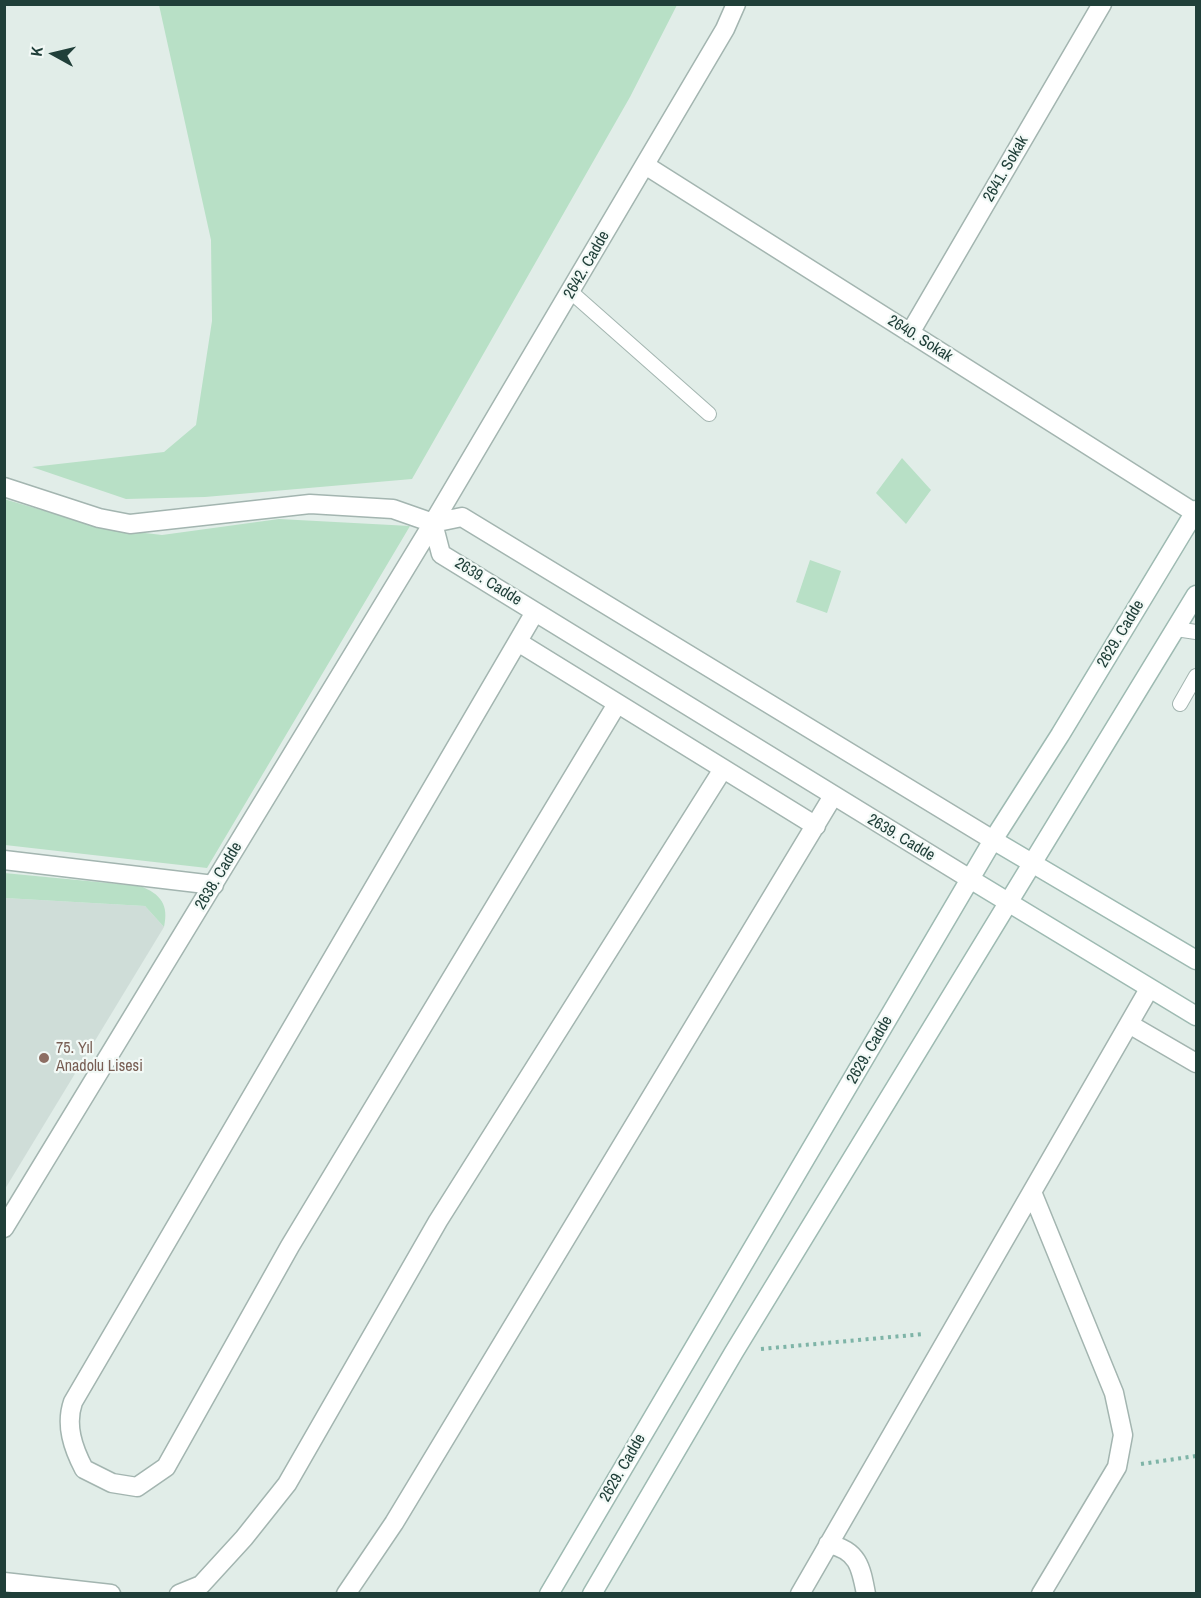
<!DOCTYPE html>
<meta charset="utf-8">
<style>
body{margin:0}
#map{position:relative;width:1201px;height:1598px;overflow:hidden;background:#e1ede8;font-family:"Archivo Narrow",sans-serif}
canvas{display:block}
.frame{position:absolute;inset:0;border:6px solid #203f39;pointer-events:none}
.north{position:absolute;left:24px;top:24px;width:60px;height:60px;-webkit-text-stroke:4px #f2f9f6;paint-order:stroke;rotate:278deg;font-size:16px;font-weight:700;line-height:24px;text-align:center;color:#203f39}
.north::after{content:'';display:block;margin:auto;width:21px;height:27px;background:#203f39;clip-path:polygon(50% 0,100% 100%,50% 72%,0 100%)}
</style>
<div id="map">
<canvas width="1201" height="1598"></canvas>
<div class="frame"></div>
<div class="north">K</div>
</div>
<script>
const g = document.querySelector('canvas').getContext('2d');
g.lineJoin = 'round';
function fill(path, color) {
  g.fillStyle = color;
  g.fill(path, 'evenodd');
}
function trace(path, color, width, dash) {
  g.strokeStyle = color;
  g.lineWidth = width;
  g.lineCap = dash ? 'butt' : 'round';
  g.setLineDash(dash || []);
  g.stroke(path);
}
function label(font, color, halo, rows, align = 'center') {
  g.font = font + ' "Archivo Narrow",sans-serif';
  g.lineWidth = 4.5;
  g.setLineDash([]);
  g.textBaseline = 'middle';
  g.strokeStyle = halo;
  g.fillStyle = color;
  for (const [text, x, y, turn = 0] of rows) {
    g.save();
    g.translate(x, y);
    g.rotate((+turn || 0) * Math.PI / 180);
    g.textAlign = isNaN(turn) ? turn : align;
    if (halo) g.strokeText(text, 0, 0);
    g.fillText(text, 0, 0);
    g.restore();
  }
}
fill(new Path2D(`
 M5 898 145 906 164 927 5 1189Z`), '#cfddd8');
fill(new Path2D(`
 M159 5H677L630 97 412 479 205 497 126 499 32 467 164 452 196 425 212 321 211 240Z
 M902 458 931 490 906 524 876 493Z
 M4 499 103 528 162 535 279 519 410 526 207 868 5 845Z
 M810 560 841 571 827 613 796 602Z
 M4 873 140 886C161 894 169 905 164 927L145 906 5 898Z`), '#b8e0c6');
const lane = new Path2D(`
 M571 292 709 414
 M1176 629 1196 632
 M1180 704 1196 676`);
const street = new Path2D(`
 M645 165 1195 513
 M910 333 1102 4
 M4 487 99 518 130 524 310 504 393 509 433 523
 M433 523 441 554 970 879
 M433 523 462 517 993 840
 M535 612 73 1402C65 1425 73 1448 84 1469L112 1483 137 1487 166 1467 290 1246 617 704
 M518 642 816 826
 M4 860 214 885
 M1129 1024 1196 1063
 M1032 1192 1114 1393 1123 1435 1117 1467 1041 1594
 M4 1228 433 523 725 29 736 4
 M828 1544C858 1550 861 1567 866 1594
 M4 1582 111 1594
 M179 1594 201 1585 244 1538 287 1484 438 1221 723 769
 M346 1594 394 1523 833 796
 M800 1594 1149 989`);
const secondary = new Path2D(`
 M993 840 1196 960
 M970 879 1196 1016
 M549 1594 993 840 1060 735 1196 510
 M592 1594 734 1352 1196 595`);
trace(lane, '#a3b5b0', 16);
trace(street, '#a3b5b0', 21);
trace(secondary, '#9ebab2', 21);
trace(new Path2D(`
 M761 1349 924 1334
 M1141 1464 1196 1456`), '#7eb4a7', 4, [3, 4.5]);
trace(lane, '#fff', 14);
trace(street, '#fff', 18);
trace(secondary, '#fff', 18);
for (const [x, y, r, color] of [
 [44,1058,6,"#8d6e63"]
]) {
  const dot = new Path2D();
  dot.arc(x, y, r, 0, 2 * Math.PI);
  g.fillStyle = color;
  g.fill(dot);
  trace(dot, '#f2f9f6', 2);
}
label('16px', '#203f39', '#f2f9f6', [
 ["2641. Sokak",1006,169,-60],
 ["2642. Cadde",587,265,-60],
 ["2640. Sokak",920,339,32],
 ["2639. Cadde",488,582,32],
 ["2629. Cadde",1121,634,-59],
 ["2639. Cadde",901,838,31],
 ["2638. Cadde",219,876,-59],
 ["2629. Cadde",870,1050,-60],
 ["2629. Cadde",623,1468,-60]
]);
label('16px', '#785e54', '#f2f9f6', [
 ["75. Yıl",56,1049],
 ["Anadolu Lisesi",56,1067]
], 'left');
</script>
